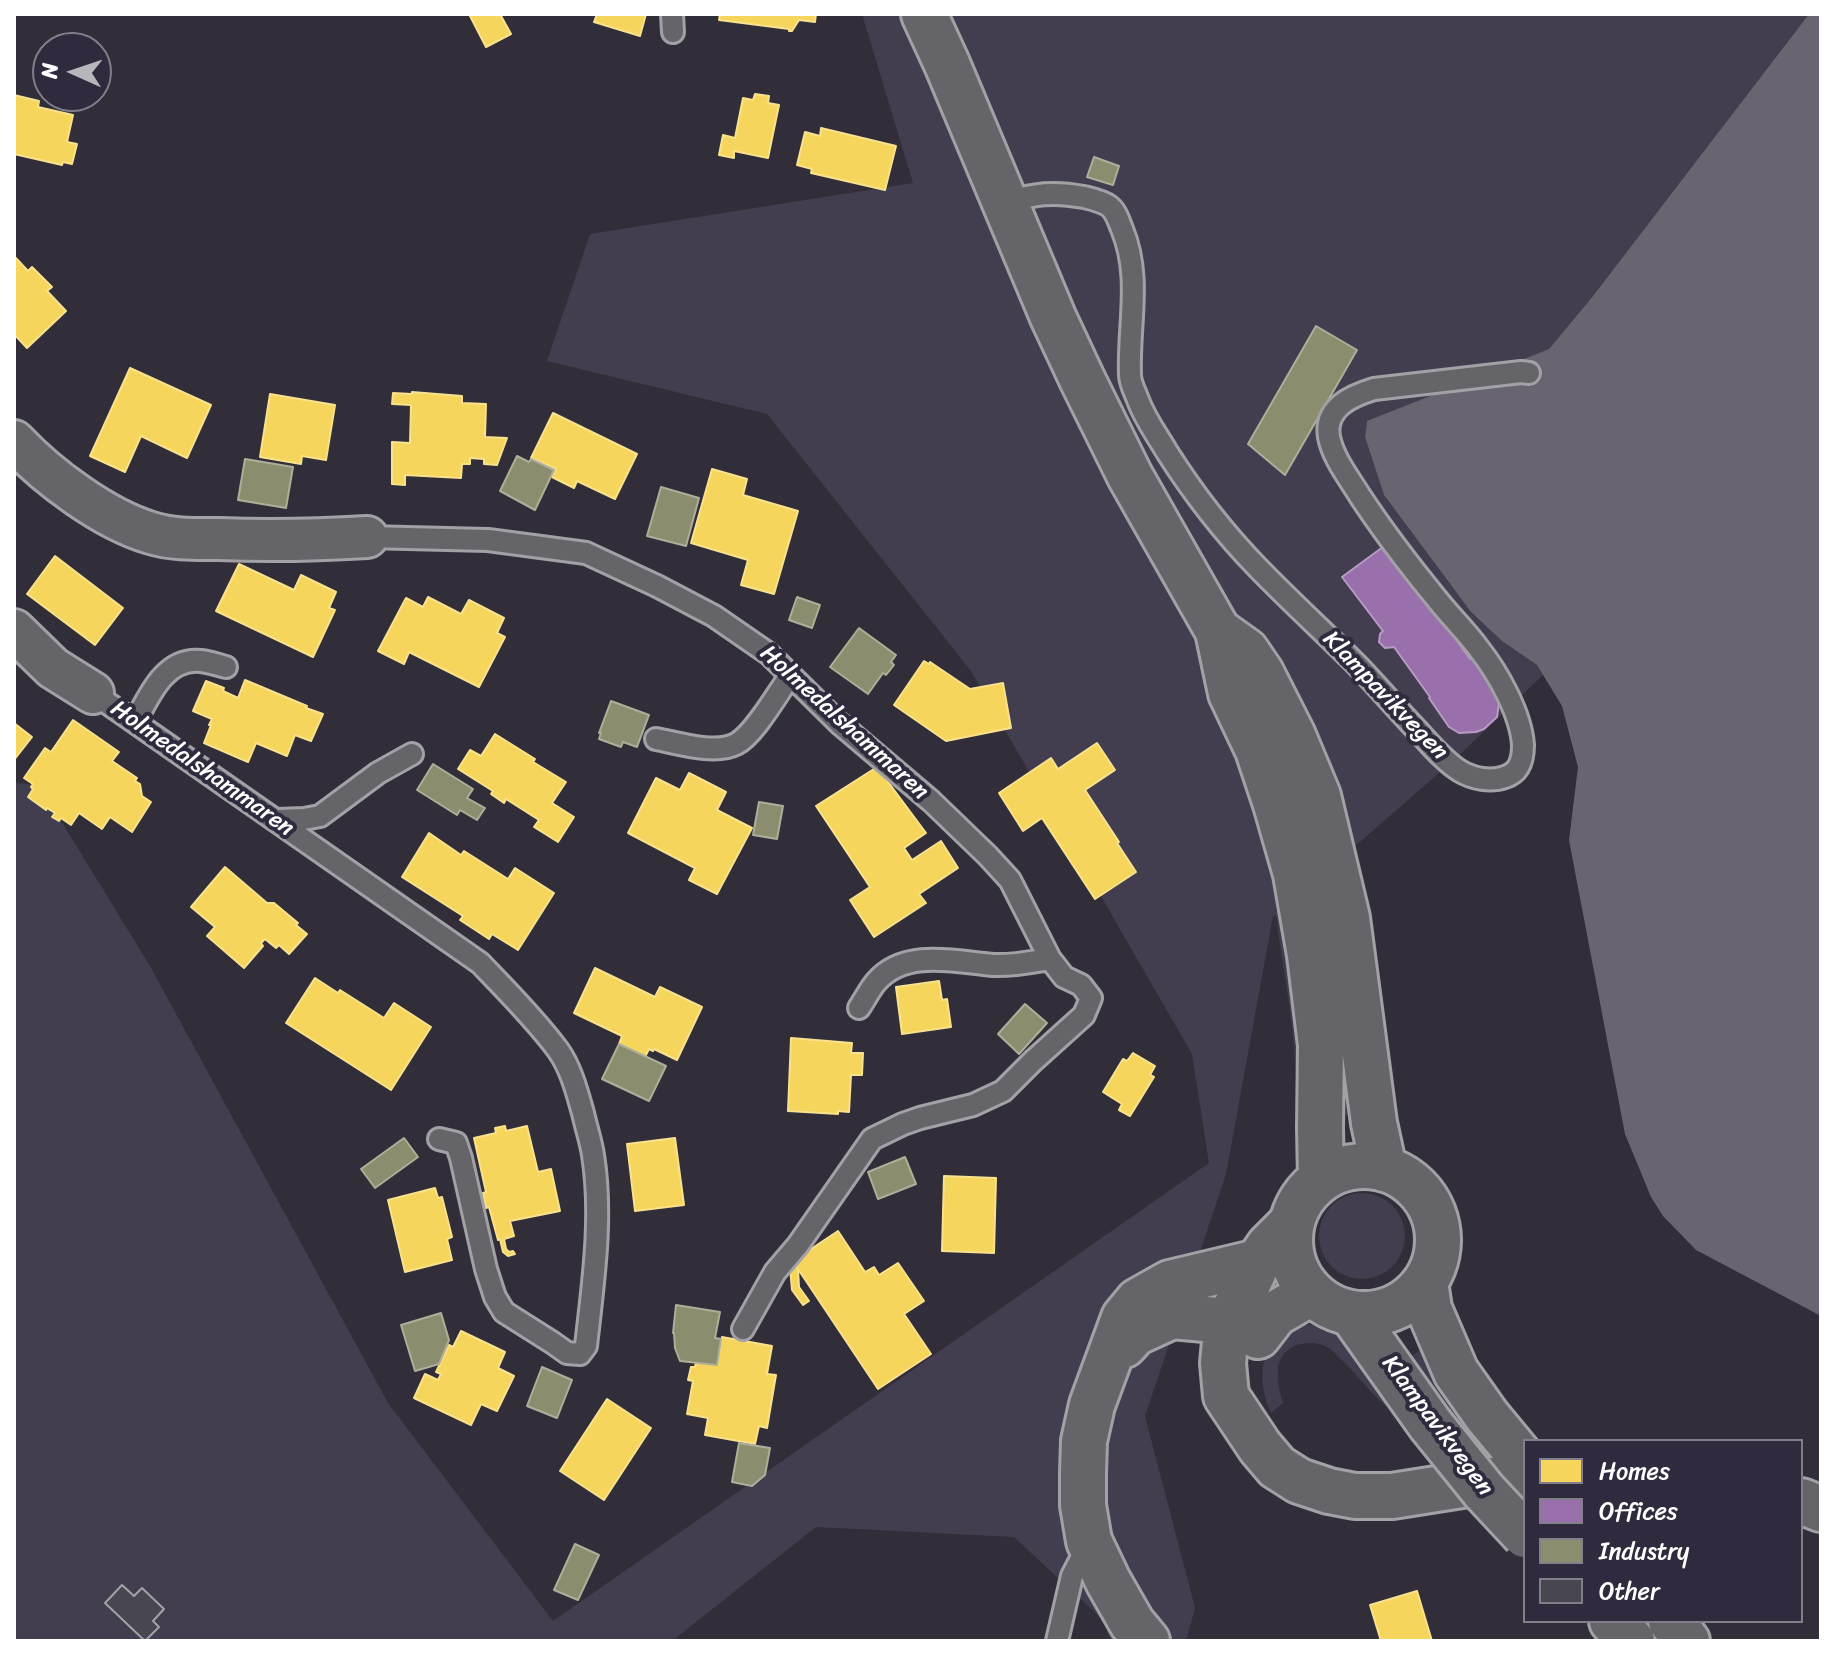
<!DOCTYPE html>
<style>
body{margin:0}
#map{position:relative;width:1835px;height:1655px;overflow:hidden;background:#312e39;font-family:Sriracha,sans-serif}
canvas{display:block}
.frame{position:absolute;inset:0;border:16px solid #fff;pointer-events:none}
.legend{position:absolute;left:1523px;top:1439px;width:280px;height:184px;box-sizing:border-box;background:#2f2a3d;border:2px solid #827f8b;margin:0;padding:10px 14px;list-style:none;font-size:24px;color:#fff}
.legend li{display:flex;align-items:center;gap:16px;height:40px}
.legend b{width:40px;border:2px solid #827f8b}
.north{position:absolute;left:32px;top:32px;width:80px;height:80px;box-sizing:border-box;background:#2f2a3d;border:2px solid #827f8b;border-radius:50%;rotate:273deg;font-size:22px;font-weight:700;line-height:32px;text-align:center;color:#fff}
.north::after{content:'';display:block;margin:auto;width:28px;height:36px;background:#b7b6ba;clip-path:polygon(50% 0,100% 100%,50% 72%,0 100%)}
</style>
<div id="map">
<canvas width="1835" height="1655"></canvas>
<div class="frame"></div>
<ul class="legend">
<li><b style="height:22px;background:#f6d55c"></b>Homes</li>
<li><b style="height:22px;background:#9970ab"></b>Offices</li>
<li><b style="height:22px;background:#8c8c6e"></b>Industry</li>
<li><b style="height:22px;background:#48464e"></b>Other</li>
</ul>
<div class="north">N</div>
</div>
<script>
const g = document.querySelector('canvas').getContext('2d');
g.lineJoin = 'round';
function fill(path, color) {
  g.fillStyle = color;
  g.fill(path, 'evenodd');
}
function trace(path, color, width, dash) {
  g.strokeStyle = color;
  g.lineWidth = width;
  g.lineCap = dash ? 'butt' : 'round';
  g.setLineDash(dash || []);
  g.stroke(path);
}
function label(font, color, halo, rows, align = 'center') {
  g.font = font + ' Sriracha,sans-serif';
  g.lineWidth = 8;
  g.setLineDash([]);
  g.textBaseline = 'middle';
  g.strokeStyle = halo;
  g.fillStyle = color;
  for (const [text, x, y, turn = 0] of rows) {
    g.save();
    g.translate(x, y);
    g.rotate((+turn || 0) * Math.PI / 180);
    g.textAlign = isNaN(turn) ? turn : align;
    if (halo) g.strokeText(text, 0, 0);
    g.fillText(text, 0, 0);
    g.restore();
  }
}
fill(new Path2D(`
 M862 14H1809L1593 296 1549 349 1367 422 1365 437 1384 495 1471 612 1502 641 1537 665 1543 675 1454 760 1324 873 1357 1113 1338 1116 1303 1014 1299 1146C1293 1117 1298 1088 1295 1059 1292 1011 1282 963 1276 915L1273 916 1226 1174 1145 1416 1195 1608 1186 1641H1111L1102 1619 1014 1537 816 1527 672 1641H14V783L39 785 150 966 388 1403 553 1621 1209 1163 1192 1054 971 671 767 414 547 361 590 234 913 183Z
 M1319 1236a43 43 0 1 1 86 0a43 43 0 1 1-86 0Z
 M1298 1325C1306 1325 1315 1324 1323 1326 1359 1338 1378 1384 1398 1415 1378 1403 1361 1379 1344 1362 1339 1358 1335 1352 1330 1349 1319 1341 1299 1341 1288 1350 1272 1362 1278 1386 1283 1403L1271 1413C1255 1377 1260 1341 1298 1325Z
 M1425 1347 1525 1484V1511L1500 1486 1408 1359Z`), '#433e4f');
fill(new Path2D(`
 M1809 14H1821V1316L1696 1250 1663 1216 1651 1197 1625 1134 1569 840 1578 767 1562 706 1537 665 1502 641 1471 612 1384 495 1365 437 1367 421 1549 349 1593 296Z`), '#686571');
const homes = new Path2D(`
 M469 14H500L511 34 486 47Z
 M597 14H646L640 36 594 22Z
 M720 14H816L815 22 799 20 792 31H789V29L719 20Z
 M755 94 769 96 768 103 779 105 768 158 734 151V158L719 155 723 135 735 138 743 98 753 100Z
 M14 95 39 101 38 107 73 115 67 142 77 144 72 164 63 162 62 165 14 154Z
 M821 128 896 146 885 190 811 173 812 169 797 165 805 132 820 136Z
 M14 256 28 271 32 267 52 287 47 291 66 311 27 348 14 334Z
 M130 368 211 405 187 458 141 436 125 472 90 456Z
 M412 392 462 396V403L486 404 485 437 507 438 497 465 484 464V459L470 458V464H462L461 478 405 475V485L392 484V442L410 443 411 405 392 404 393 393 412 394Z
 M270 394 335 405 326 460 302 456 301 464 260 457Z
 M553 413 637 454 615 499 577 481 574 488 552 477 556 469 531 458Z
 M712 469 747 479 743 495 798 511 774 594 741 585 748 560 691 543Z
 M55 556 123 608 95 645 27 594Z
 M239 564 294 590 301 575 336 592 329 608 335 610 313 657 216 611Z
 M428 597 461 614 469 600 504 618 497 633 505 637 479 687 409 652 404 664 378 651 406 598 423 607Z
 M924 661 929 664 930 662 970 689 1003 683 1011 728 946 741 894 705Z
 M245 680 307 706 306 708 323 714 311 741 295 735 287 756 256 743 248 762 204 743 211 725H209L212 719 193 711 206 681 224 688 223 691 238 698Z
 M73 720 119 752 112 761 137 778 135 781 140 784 142 796 151 802 132 832 110 817 102 829 79 813 71 825 61 818 59 821 52 817 55 813 47 808 46 810 28 797 33 789 31 787 33 784 24 778 45 748 51 752Z
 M14 723 32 737 14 760Z
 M495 734 535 759 533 762 566 782 552 803 574 817 558 842 534 827 539 820 506 799 504 803 491 794 493 791 458 769 470 750 481 756Z
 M1097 743 1115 770 1085 790 1119 842 1117 843 1136 872 1095 899 1042 818 1023 831 999 793 1051 758 1058 769Z
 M877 767 926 833 904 848 912 860 941 841 958 868 919 894 926 903 874 937 850 900 870 887 816 806Z
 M689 773 726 792 717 810 752 828 717 894 689 880 695 868 628 833 656 778 680 790Z
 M429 833 461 855 464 851 508 879 515 868 554 893 518 950 492 934 489 939 460 920 463 916 402 877Z
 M225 867 267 903H274L298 923 296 925 307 934 289 954 279 945 276 948 265 939 261 943 263 946 244 968 207 936 215 927 191 907Z
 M595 968 655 997 660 987 702 1007 677 1060 654 1049 653 1051 649 1049 645 1057 619 1044 622 1036 574 1013Z
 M315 978 338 993 340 990 384 1018 394 1003 431 1027 391 1090 286 1023Z
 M939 981 942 1000 947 999 951 1027 902 1034 896 987Z
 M791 1038 852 1043 851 1053H863L862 1075H851L849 1112 838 1111V1114L788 1111Z
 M1133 1053 1155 1066 1150 1075 1154 1077 1130 1116 1119 1110 1122 1104 1103 1092 1123 1059 1127 1061Z
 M505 1126 506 1131 527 1126 538 1172 551 1169 560 1211 510 1221 514 1236 504 1239 506 1249 509 1252 513 1251 515 1254 508 1256 503 1252 500 1239 498 1240 489 1207 486 1208 483 1193 486 1192 474 1138 496 1133 495 1128Z
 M675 1138 684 1205 635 1211 627 1144Z
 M944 1176 996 1178 994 1253 942 1251Z
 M435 1188 438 1198 442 1197 452 1237 447 1239 452 1260 405 1272 388 1200Z
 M838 1231 865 1272 874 1267 879 1275 898 1263 924 1301 904 1314 931 1354 878 1389 798 1269 799 1287 809 1301 803 1305 792 1290 790 1268 797 1267 793 1261Z
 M461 1331 505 1352 498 1368 514 1376 497 1411 481 1404 471 1425 414 1398 425 1374 438 1380 441 1374 436 1372 449 1345 453 1347Z
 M722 1337 772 1346 767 1374 776 1375 767 1428 759 1426 755 1444 705 1435 708 1418 687 1414 693 1381 688 1380 691 1367H695L696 1362 717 1365Z
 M607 1399 651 1428 604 1500 560 1471Z
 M1417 1591 1432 1641H1381L1370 1605Z`);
fill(homes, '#f6d55c');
trace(homes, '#f9e28d', 2);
const offices = new Path2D(`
 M1387 544 1470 659 1475 656 1500 696 1497 717 1484 729 1476 732 1459 733 1449 727 1429 698 1430 697 1394 647 1385 648 1379 642 1380 634 1383 631 1342 577Z`);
fill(offices, '#9970ab');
trace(offices, '#b89bc4', 2);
const industry = new Path2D(`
 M1094 157 1119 166 1113 185 1087 177Z
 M1316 326 1357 350 1285 475 1248 444Z
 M517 456 529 462 531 459 554 470 535 510 500 491Z
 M245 459 293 467 286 508 238 500Z
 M661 487 699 498 686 546 647 536Z
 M797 597 820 605 812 628 789 620Z
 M859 628 896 655 891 662 894 665 886 675 883 673 868 694 830 667Z
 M611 701 649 715 637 747 623 742 621 747 599 739 601 733H599Z
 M433 764 473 789 467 798 485 808 477 820 460 810 457 815 417 790Z
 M759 802 783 806 777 839 753 835Z
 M1025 1004 1047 1023 1019 1054 998 1034Z
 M619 1044 666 1066 649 1101 602 1079Z
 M404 1138 418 1157 375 1188 361 1169Z
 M905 1157 916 1184 878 1199 868 1172Z
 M676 1305 720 1312 715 1338 721 1339 717 1365 680 1361 675 1348 674 1333H673Z
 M441 1313 449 1340 439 1364 415 1371 401 1325Z
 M542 1367 572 1380 557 1418 527 1406Z
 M739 1443 770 1448 765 1475 752 1486 732 1482Z
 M575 1544 599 1555 578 1600 554 1590Z`);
fill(industry, '#8c8c6e');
trace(industry, '#aeae9a', 2);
const building = new Path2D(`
 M122 1585 134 1596 142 1588 164 1609 153 1621 159 1627 145 1641 105 1603Z`);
fill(building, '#48464e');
trace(building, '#a2a1a6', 2);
const lane = new Path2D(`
 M672 14 673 32
 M1005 202C1037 194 1052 191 1084 197 1092 199 1102 201 1109 206 1116 211 1119 222 1122 229 1142 277 1128 325 1130 375 1130 383 1135 392 1138 400 1145 419 1157 435 1167 452 1193 493 1224 533 1258 568 1290 601 1325 633 1358 666 1378 687 1397 709 1417 730 1430 744 1444 761 1460 771 1473 779 1491 782 1505 777 1520 772 1523 759 1523 745 1521 714 1498 673 1479 649 1466 631 1449 615 1436 598 1409 565 1383 531 1360 496 1349 478 1333 458 1329 437 1324 408 1351 396 1374 389L1521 372 1529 373
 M367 537 488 540 586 553 657 586 714 616 769 654 839 723 931 801 988 856 1010 880 1050 959 1064 977 1081 985 1091 998 1084 1015 1033 1061 1003 1091 973 1105 920 1118 903 1124 872 1139 798 1245 775 1272 743 1329
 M93 693 480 963C505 989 536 1020 558 1050 571 1068 577 1092 583 1113 586 1127 591 1141 593 1155 603 1217 593 1283 586 1346L580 1354 567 1353 553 1343 504 1312 495 1297 486 1269 461 1158 456 1143 439 1139
 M135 722C149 696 165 657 201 661 210 662 218 665 226 667
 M656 739C678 743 715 755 736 744 754 735 777 694 790 676
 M278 820 304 819 320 816 378 773 412 754
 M859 1008C865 999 870 989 876 982 905 948 957 962 994 965 1013 966 1031 962 1050 959
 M1057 1641 1072 1576 1088 1545`);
const street = new Path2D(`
 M14 441C48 477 104 519 151 533 173 540 197 539 219 539 268 541 318 540 367 537
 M14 630 53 668 93 693`);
const secondary = new Path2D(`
 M1291 1224 1269 1246 1258 1262 1243 1295 1227 1321 1223 1363 1226 1396 1260 1447 1277 1467 1299 1481 1329 1491 1355 1496H1392L1525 1475
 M1258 1336 1275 1314 1311 1293
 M1124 1345 1135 1333 1172 1316 1227 1321 1275 1314
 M1801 1501 1821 1509
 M1147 1641 1132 1623 1108 1581 1089 1541 1083 1505V1473L1084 1441 1092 1405 1124 1318 1138 1301 1170 1283 1258 1262`);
const primary = new Path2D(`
 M924 14 947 64 1053 317 1082 379 1130 476 1218 631 1231 693 1258 750 1276 804 1296 874 1310 955 1321 1045 1320 1128 1321 1179
 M1218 631 1246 651 1261 673 1293 736 1318 796 1347 918 1374 1123 1384 1169
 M1290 1240a74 74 0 1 1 148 0a74 74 0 1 1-148 0Z
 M1425 1282 1429 1309 1456 1372 1487 1416 1525 1462
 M1352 1314 1430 1424
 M1612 1621 1632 1641
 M1671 1621 1687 1641`);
trace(lane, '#a2a1a6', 26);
trace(street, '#a2a1a6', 46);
trace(secondary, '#a2a1a6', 50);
trace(primary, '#a2a1a6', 50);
trace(lane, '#656469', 20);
trace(street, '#656469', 40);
trace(secondary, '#656469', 44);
trace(primary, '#656469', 44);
const primaryBridge = new Path2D(`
 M1430 1424 1484 1491 1525 1535`);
trace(primaryBridge, '#a2a1a6', 50, []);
trace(primaryBridge, '#656469', 44);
label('24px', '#fff', '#2f2a3d', [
 ["Klampavikvegen",1385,696,46],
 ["Holmedalshammaren",844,723,42],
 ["Holmedalshammaren",202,769,35],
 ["Klampavikvegen",1437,1426,53]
]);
</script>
